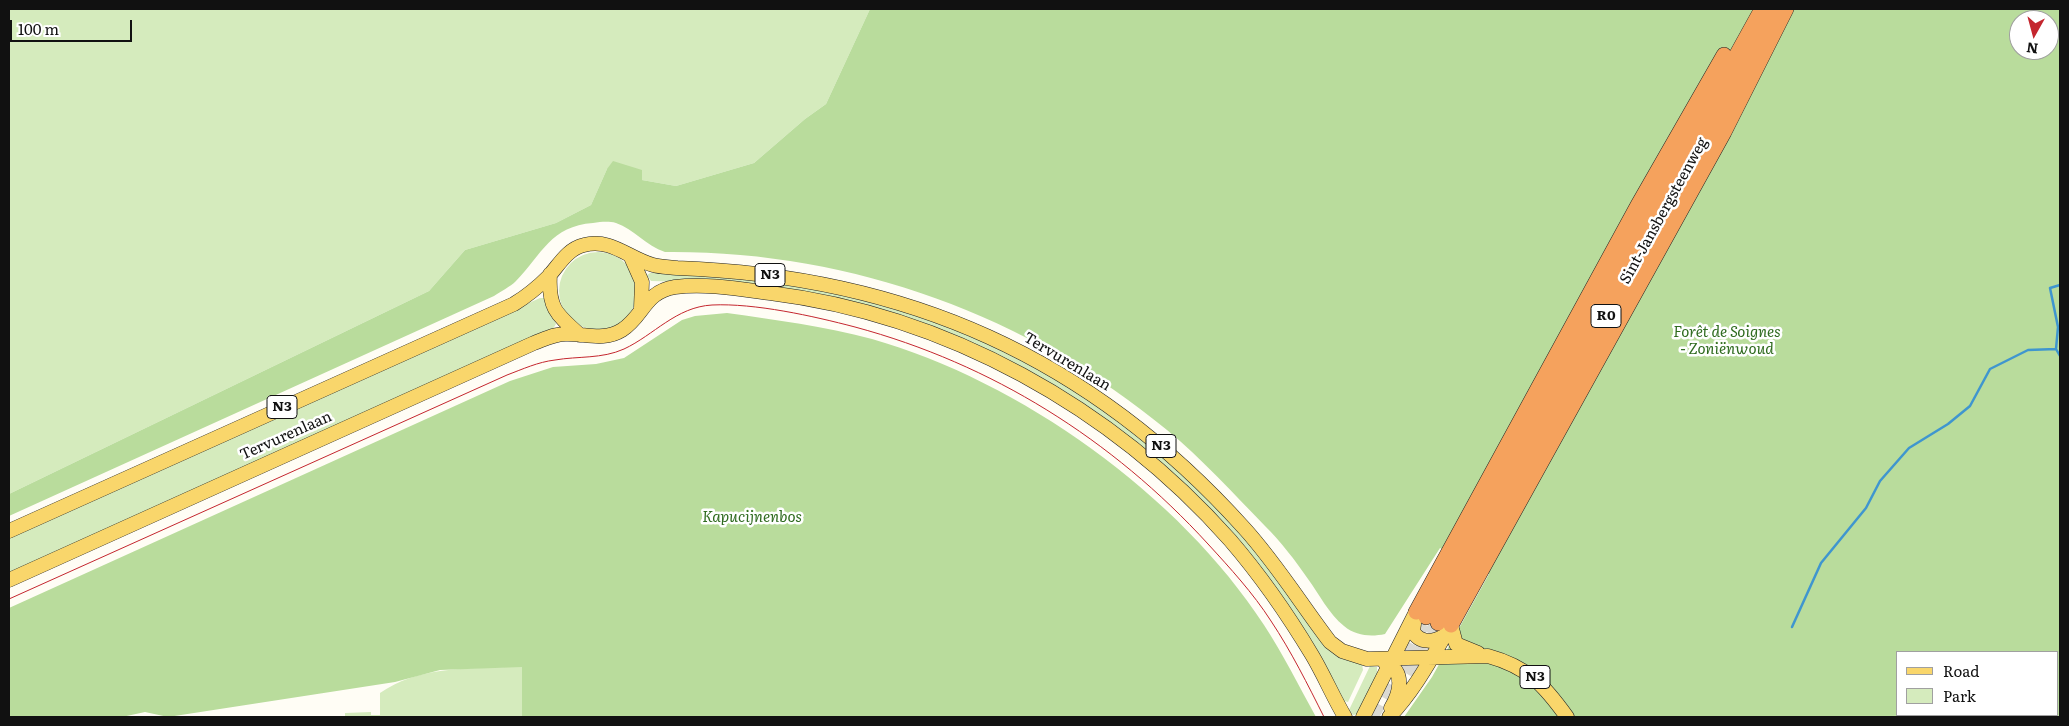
<!DOCTYPE html>
<meta charset="utf-8">
<style>
body{margin:0}
#map{position:relative;width:2069px;height:726px;overflow:hidden;background:#fffdf5;font-family:Literata,serif}
canvas{display:block}
.frame{position:absolute;inset:0;border:10px solid #111;pointer-events:none}
.legend{position:absolute;left:1896px;top:651px;width:162px;height:65px;box-sizing:border-box;background:#fff;border:1px solid #a0a0a0;margin:0;padding:6px 9px;list-style:none;font-size:15px;color:#111}
.legend li{display:flex;align-items:center;gap:10px;height:25px}
.legend b{width:25px;border:1px solid #a0a0a0}
.north{position:absolute;left:2009px;top:10px;width:50px;height:50px;box-sizing:border-box;background:#fff;border:1px solid #a0a0a0;border-radius:50%;rotate:187deg;font-size:14px;font-weight:700;line-height:20px;text-align:center;color:#111}
.north::after{content:'';display:block;margin:auto;width:18px;height:22px;background:#c4262e;clip-path:polygon(50% 0,100% 100%,50% 72%,0 100%)}
.scale{position:absolute;left:10px;top:20px;width:122px;height:22px;box-sizing:border-box;border:2px solid #111;border-top:0;padding-left:6px;font-size:15px;line-height:18px;white-space:nowrap;color:#111;-webkit-text-stroke:4px #fff;paint-order:stroke}
</style>
<div id="map">
<canvas width="2069" height="726"></canvas>
<div class="frame"></div>
<ul class="legend">
<li><b style="height:6px;background:#f9d66b"></b>Road</li>
<li><b style="height:14px;background:#d5ebbd"></b>Park</li>
</ul>
<div class="north">N</div>
<div class="scale">100 m</div>
</div>
<script>
const g = document.querySelector('canvas').getContext('2d');
g.lineJoin = 'round';
function fill(path, color) {
  g.fillStyle = color;
  g.fill(path, 'evenodd');
}
function trace(path, color, width, dash) {
  g.strokeStyle = color;
  g.lineWidth = width;
  g.lineCap = dash ? 'butt' : 'round';
  g.setLineDash(dash || []);
  g.stroke(path);
}
function label(font, color, halo, rows, align = 'center') {
  g.font = font + ' Literata,serif';
  g.lineWidth = 5;
  g.setLineDash([]);
  g.textBaseline = 'middle';
  g.strokeStyle = halo;
  g.fillStyle = color;
  for (const [text, x, y, turn = 0] of rows) {
    g.save();
    g.translate(x, y);
    g.rotate((+turn || 0) * Math.PI / 180);
    g.textAlign = isNaN(turn) ? turn : align;
    if (halo) g.strokeText(text, 0, 0);
    g.fillText(text, 0, 0);
    g.restore();
  }
}
fill(new Path2D(`
 M9 9H870L826 104 805 119 754 163 676 186 642 180 607 169 591 205 556 223 465 250 429 291 9 494Z
 M559 291a39 39 0 1 1 78 0a39 39 0 1 1-78 0Z
 M650 273C751 272 871 292 963 330 1066 374 1163 446 1238 529 1257 550 1274 574 1290 597 1311 625 1324 656 1362 664L1363 670 1348 702 1344 701 1330 675 1178 479 944 332 688 282 651 281 647 275Z
 M540 298H544L556 324 553 329 9 574V537Z
 M1370 666 1377 667V673L1358 714 1353 715 1349 710Z
 M506 667H522V717H345V713L371 712V715H380V693C418 667 461 669 506 667Z`), '#d5ebbd');
fill(new Path2D(`
 M870 9H2060V717H1404L1432 677 1489 574 1440 548 1385 634C1371 637 1356 636 1344 626 1329 614 1319 594 1308 579 1295 560 1281 542 1265 526 1233 493 1202 459 1167 430 1027 314 847 250 665 252 646 246 634 229 616 223 608 221 601 222 593 223 551 226 542 254 516 281 510 287 501 291 494 296L9 516V494L429 291 465 250 556 223 591 205 607 169 613 161 642 170V180L676 186 754 163 805 119 826 104ZM2019 20H2049V50H2019ZM1898 652H2058V715H1898Z
 M727 313C776 320 824 326 872 339 1020 381 1180 495 1264 625 1283 654 1299 686 1316 717H522V667L440 670 395 682 168 717 145 712 122 717H9V608L510 381 553 367 596 364 624 358 682 320 695 316Z`), '#b9dc9c');
trace(new Path2D(`
 M2060 285 2050 288 2058 327 2056 349 2060 356
 M1792 627 1821 563 1866 508 1880 481 1909 448 1948 424 1970 406 1990 369 2028 350 2056 349`), '#3f96cf', 2.5);
trace(new Path2D(`
 M1396 694 1438 623
 M1371 717 1426 617`), '#dbdad3', 15, [15, 8]);
const major = new Path2D(`
 M630 255 642 282 641 308
 M550 274C548 308 556 314 580 335
 M9 531 514 304C527 296 537 288 548 277 559 265 567 249 584 245 611 238 628 258 653 265 660 267 669 267 677 268 906 276 1090 357 1244 528 1276 563 1301 604 1330 642L1342 651 1367 659 1488 656C1528 667 1544 685 1567 717
 M9 580 534 343C545 339 556 333 568 334 587 334 604 341 622 330 644 316 644 292 675 287 705 283 740 289 770 293 947 315 1112 407 1230 540 1261 576 1288 615 1312 655 1324 675 1333 697 1345 717
 M1415 617 1413 631C1419 644 1434 642 1444 636
 M1451 625 1456 644 1478 653
 M1385 663C1406 671 1400 693 1391 708
 M1363 717 1416 612
 M1389 717C1415 690 1432 657 1451 625`);
const highway = new Path2D(`
 M1416 612 1638 205 1724 55
 M1426 617 1762 9
 M1438 623 1774 11
 M1451 625 1724 132 1786 9`);
trace(major, '#222', 15);
trace(highway, '#222', 16);
trace(major, '#f9d66b', 14);
trace(highway, '#f5a25d', 15);
trace(new Path2D(`
 M9 599 507 375C523 369 538 362 555 360 578 356 602 359 624 349 654 335 676 307 712 305 755 303 813 316 855 327 992 364 1112 439 1208 544 1230 568 1253 593 1271 621 1291 651 1308 685 1324 717`), '#c4262e', 1);
for (const [x, y, w] of [
 [770,275,30],
 [1606,316,30],
 [282,407,30],
 [1161,446,30],
 [1535,677,30]
]) {
  const box = new Path2D();
  box.roundRect(x - w / 2, y - 11.5, w, 23, 4);
  g.fillStyle = '#fff';
  g.fill(box);
  trace(box, '#111', 1);
}
label('bold 14px', '#111', null, [
 ["N3",770,275],
 ["R0",1606,316],
 ["N3",282,407],
 ["N3",1161,446],
 ["N3",1535,677]
]);
label('15px', '#111', '#fff', [
 ["Sint-Jansbergsteenweg",1664,211,-61],
 ["Tervurenlaan",1067,362,31],
 ["Tervurenlaan",286,436,-24]
]);
label('italic 15px', '#2f6b1f', '#fff', [
 ["Forêt de Soignes",1727,333],
 ["- Zoniënwoud",1727,350],
 ["Kapucijnenbos",752,518]
]);
</script>
